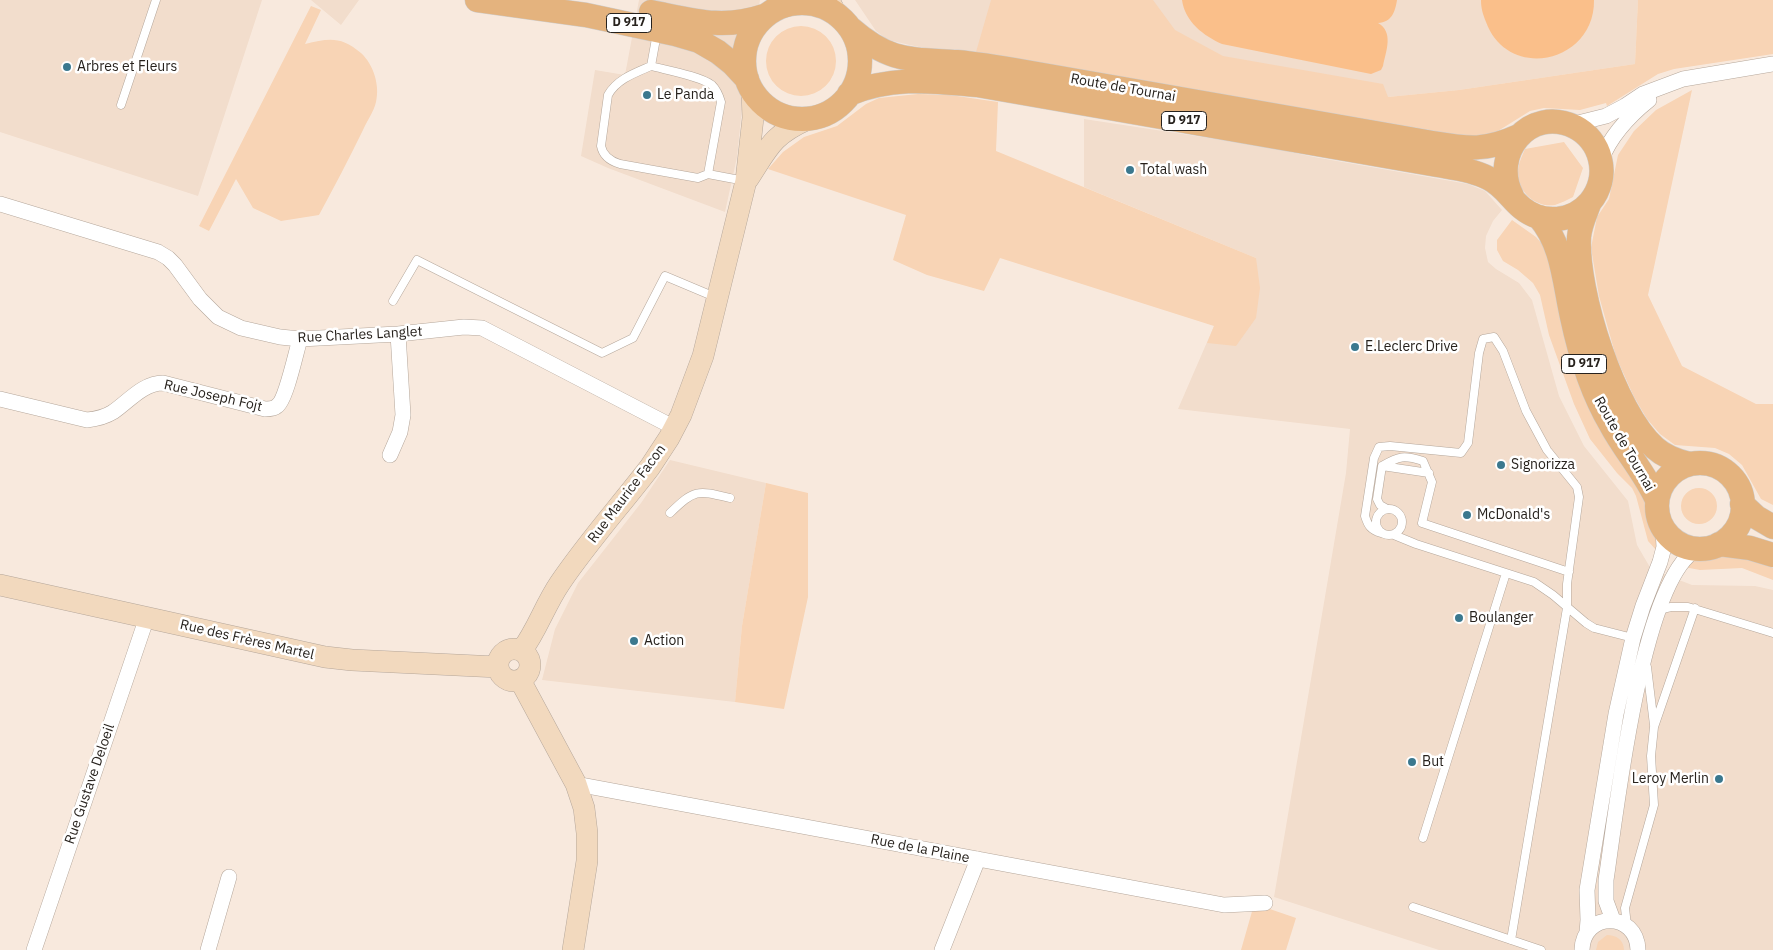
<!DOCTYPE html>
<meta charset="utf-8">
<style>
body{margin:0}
canvas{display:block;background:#f8e9dd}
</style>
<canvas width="1773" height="950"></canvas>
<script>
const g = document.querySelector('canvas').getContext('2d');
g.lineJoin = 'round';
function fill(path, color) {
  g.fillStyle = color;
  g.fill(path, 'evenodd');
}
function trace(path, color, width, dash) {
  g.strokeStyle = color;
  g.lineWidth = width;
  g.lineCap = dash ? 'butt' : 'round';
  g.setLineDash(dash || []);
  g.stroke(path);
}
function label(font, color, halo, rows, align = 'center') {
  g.font = font + ' "IBM Plex Sans",sans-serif';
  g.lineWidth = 5;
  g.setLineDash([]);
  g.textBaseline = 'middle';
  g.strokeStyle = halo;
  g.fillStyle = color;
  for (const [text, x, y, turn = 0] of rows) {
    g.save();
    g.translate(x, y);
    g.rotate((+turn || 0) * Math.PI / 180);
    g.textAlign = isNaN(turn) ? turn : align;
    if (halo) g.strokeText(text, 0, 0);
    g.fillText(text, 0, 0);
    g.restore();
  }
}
fill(new Path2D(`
 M0 0H262L198 196 0 132Z
 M311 0H359L341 25Z
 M639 0H760L744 89 737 157 725 212 608 168 581 156 595 70 625 75Z
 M855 0H1638L1635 64 1459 90 1388 97 932 50 888 40 876 31Z
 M1084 119 1268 147 1314 157 1468 184 1485 191 1502 210 1493 221 1486 236 1485 248 1488 262 1496 269 1519 283 1532 300 1559 396 1584 446 1628 501 1637 545 1651 569 1692 585 1755 586 1773 590V950H1439L1274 897 1346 473 1350 429 1178 409 1214 326 1256 258 1084 187Z
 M670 460 766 483 742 626 735 702 542 680 555 629 578 583 641 503Z`), '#f2ddcc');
fill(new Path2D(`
 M991 0H1153L1175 30 1223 56 1383 84 1388 97 1459 90 1635 64 1638 0H1773V54L1674 69 1658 74 1607 106 1606 103 1580 110 1544 108 1530 111 1490 136H1464L976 52Z
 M311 6 321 10 305 44C329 38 341 36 361 53 374 65 380 86 376 102 374 111 367 121 363 130 349 159 334 187 319 215L281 221 253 208 236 179 209 231 199 226Z
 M766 61a35 35 0 1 1 70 0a35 35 0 1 1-70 0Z
 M1692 90 1648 295 1682 366 1756 404H1773V505L1761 499 1742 465 1729 454 1715 448 1675 445 1660 434 1647 419 1634 397 1616 357 1599 296 1591 248 1597 217 1609 199 1618 155 1634 131 1656 110Z
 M918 94 950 95 998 102 996 151 1256 258 1260 288 1256 318 1236 346 1207 343 1214 326 1000 258 984 291 927 275 893 260 906 215 768 169 783 152 804 137 837 126 866 104 879 98Z
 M1564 142 1583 168 1573 197C1567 200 1561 203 1555 205 1535 208 1517 191 1518 172 1518 164 1522 156 1525 149Z
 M1512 220 1536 237 1544 246 1645 484 1651 522 1656 535 1657 551 1648 541 1636 496 1632 488 1617 473 1590 439 1574 404 1549 335 1540 295 1533 283 1518 270 1503 261 1497 250V240Z
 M766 483 808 493V597L784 709 735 702 742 626Z
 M1681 506a18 18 0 1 1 36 0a18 18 0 1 1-36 0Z
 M1722 553 1747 555 1773 568V580L1742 568 1700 570 1684 567 1700 557Z
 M1264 907 1296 918 1286 950H1241L1253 908Z
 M1607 935C1616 935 1624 940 1624 950H1596L1598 942Z`), '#f8d4b5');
fill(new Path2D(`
 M1182 0H1397C1395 12 1392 22 1378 23 1394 32 1386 51 1383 66L1381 70 1371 74 1222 44C1204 36 1185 22 1182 0Z
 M1481 0H1594C1595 63 1508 82 1486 22 1483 14 1481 9 1481 0Z`), '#fabf8a');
const lane = new Path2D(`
 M657 33 651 66C666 70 700 76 712 85 717 90 719 95 721 102L708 174 745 181
 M651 66C635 73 617 79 608 95L601 146C603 156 610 161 620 164L698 178 708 174
 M121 105 156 0
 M393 301 417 260 602 353 633 338 665 276 715 297
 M1382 466 1429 473
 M1376 522a13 13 0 1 1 26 0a13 13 0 1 1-26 0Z
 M1387 509 1380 505 1377 499 1382 466C1399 456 1404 455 1423 461L1432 482 1422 523 1569 572
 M670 513C695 489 697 490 730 498
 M1381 533C1371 530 1368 526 1365 516L1374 458 1379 447 1390 446 1461 453 1468 443 1479 353 1483 339 1494 337 1503 351 1526 411 1547 450 1577 487 1579 497 1567 584V608L1511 940
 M1394 535 1416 544 1534 582 1553 595 1586 623 1594 628 1633 638
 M1658 610 1671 607H1688L1773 633
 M1647 667 1654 725
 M1423 838 1506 573
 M1413 907 1541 950
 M1627 926 1625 908 1654 805 1651 756 1654 727 1695 608`);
const street = new Path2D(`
 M1570 125 1606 116 1625 106 1643 94 1683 79 1773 64
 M1601 160C1611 135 1629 116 1649 100
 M0 204 158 252 168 258 175 265 200 299 218 317 241 328 280 337 300 339 398 334 464 327 482 328 675 428
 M0 399 87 420C96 419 105 417 113 412 128 402 143 383 163 383L265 409C269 409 274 409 277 406 286 400 296 352 300 339
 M390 455 400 432 403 415 398 334
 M576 784 1224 905 1265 903
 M1613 920 1606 901V880C1616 814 1641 580 1697 549
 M1587 933 1588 920 1587 890 1616 714 1633 638 1643 606 1660 562 1664 547 1663 528
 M34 950 147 617
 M208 950 229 877
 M942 950 978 859
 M1582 950C1583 911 1637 911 1638 950`);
const secondary = new Path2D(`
 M829 0 836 14
 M780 7 786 0
 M748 179C769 147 771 136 808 119
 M0 585 325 657 352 660 498 667
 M498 665a16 16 0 1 1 32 0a16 16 0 1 1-32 0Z
 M522 650C537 630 545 605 560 583 587 543 620 506 650 467L669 438 681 415 703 356 746 181 753 118 752 90
 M520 680 576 784 584 808 587 833V861L573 950`);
const primary = new Path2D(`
 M477 0 586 15 675 34 699 41 718 52 733 64 747 79
 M744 61a58 58 0 1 1 116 0a58 58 0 1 1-116 0Z
 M651 12C692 20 722 30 764 16
 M850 28C889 62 908 59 957 62 980 64 1003 68 1026 72L1433 143C1469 149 1486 151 1519 136
 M849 94C892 76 931 81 977 85L1437 165C1454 168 1473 170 1488 178 1503 185 1510 198 1522 208 1543 225 1573 222 1590 202 1600 190 1604 174 1600 159 1597 145 1587 133 1575 127 1529 105 1490 154 1512 196
 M1589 204C1585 215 1580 225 1579 237 1576 291 1614 412 1655 448 1665 457 1677 461 1689 464
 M1539 217C1563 245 1564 282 1572 317 1580 355 1591 391 1611 425 1625 451 1645 473 1657 500
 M1657 506a43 43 0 1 1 86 0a43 43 0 1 1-86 0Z
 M1742 504 1756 517 1773 527
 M1719 544 1750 548 1773 555`);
trace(lane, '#b5a79b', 9);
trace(street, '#b5a79b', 16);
trace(secondary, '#b5a79b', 22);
trace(primary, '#cfcecd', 25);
trace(lane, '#fff', 8);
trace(street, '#fff', 15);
trace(secondary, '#f2d9be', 21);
trace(primary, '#e4b37e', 24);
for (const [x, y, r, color] of [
 [67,67,5,"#3b788e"],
 [647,95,5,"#3b788e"],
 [1130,170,5,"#3b788e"],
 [1355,347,5,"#3b788e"],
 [1501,465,5,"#3b788e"],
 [1467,515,5,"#3b788e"],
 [1459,618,5,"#3b788e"],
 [634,641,5,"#3b788e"],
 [1412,762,5,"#3b788e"],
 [1719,779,5,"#3b788e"]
]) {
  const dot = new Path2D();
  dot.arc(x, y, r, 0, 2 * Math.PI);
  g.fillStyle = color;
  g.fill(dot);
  trace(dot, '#fff', 2);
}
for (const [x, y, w] of [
 [629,23,45],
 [1184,121,45],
 [1584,364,45]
]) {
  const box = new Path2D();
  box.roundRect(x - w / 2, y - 9.5, w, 19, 4);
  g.fillStyle = '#fff';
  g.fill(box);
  trace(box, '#27221d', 1);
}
label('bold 12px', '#27221d', null, [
 ["D 917",629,23],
 ["D 917",1184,121],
 ["D 917",1584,364]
]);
label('14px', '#27221d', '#fff', [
 ["Arbres et Fleurs",77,67],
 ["Le Panda",657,95],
 ["Total wash",1140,170],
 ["E.Leclerc Drive",1365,347],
 ["Signorizza",1511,465],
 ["McDonald's",1477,515],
 ["Boulanger",1469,618],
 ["Action",644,641],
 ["But",1422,762],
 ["Leroy Merlin",1709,779,"right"]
], 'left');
label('14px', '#27221d', '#fff', [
 ["Route de Tournai",1123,88,10],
 ["Rue Charles Langlet",360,335,-3],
 ["Rue Joseph Fojt",213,396,13],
 ["Route de Tournai",1624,444,60],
 ["Rue Maurice Facon",627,494,-53],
 ["Rue des Frères Martel",247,640,13],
 ["Rue Gustave Deloeil",90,784,-71],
 ["Rue de la Plaine",920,849,11]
]);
</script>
